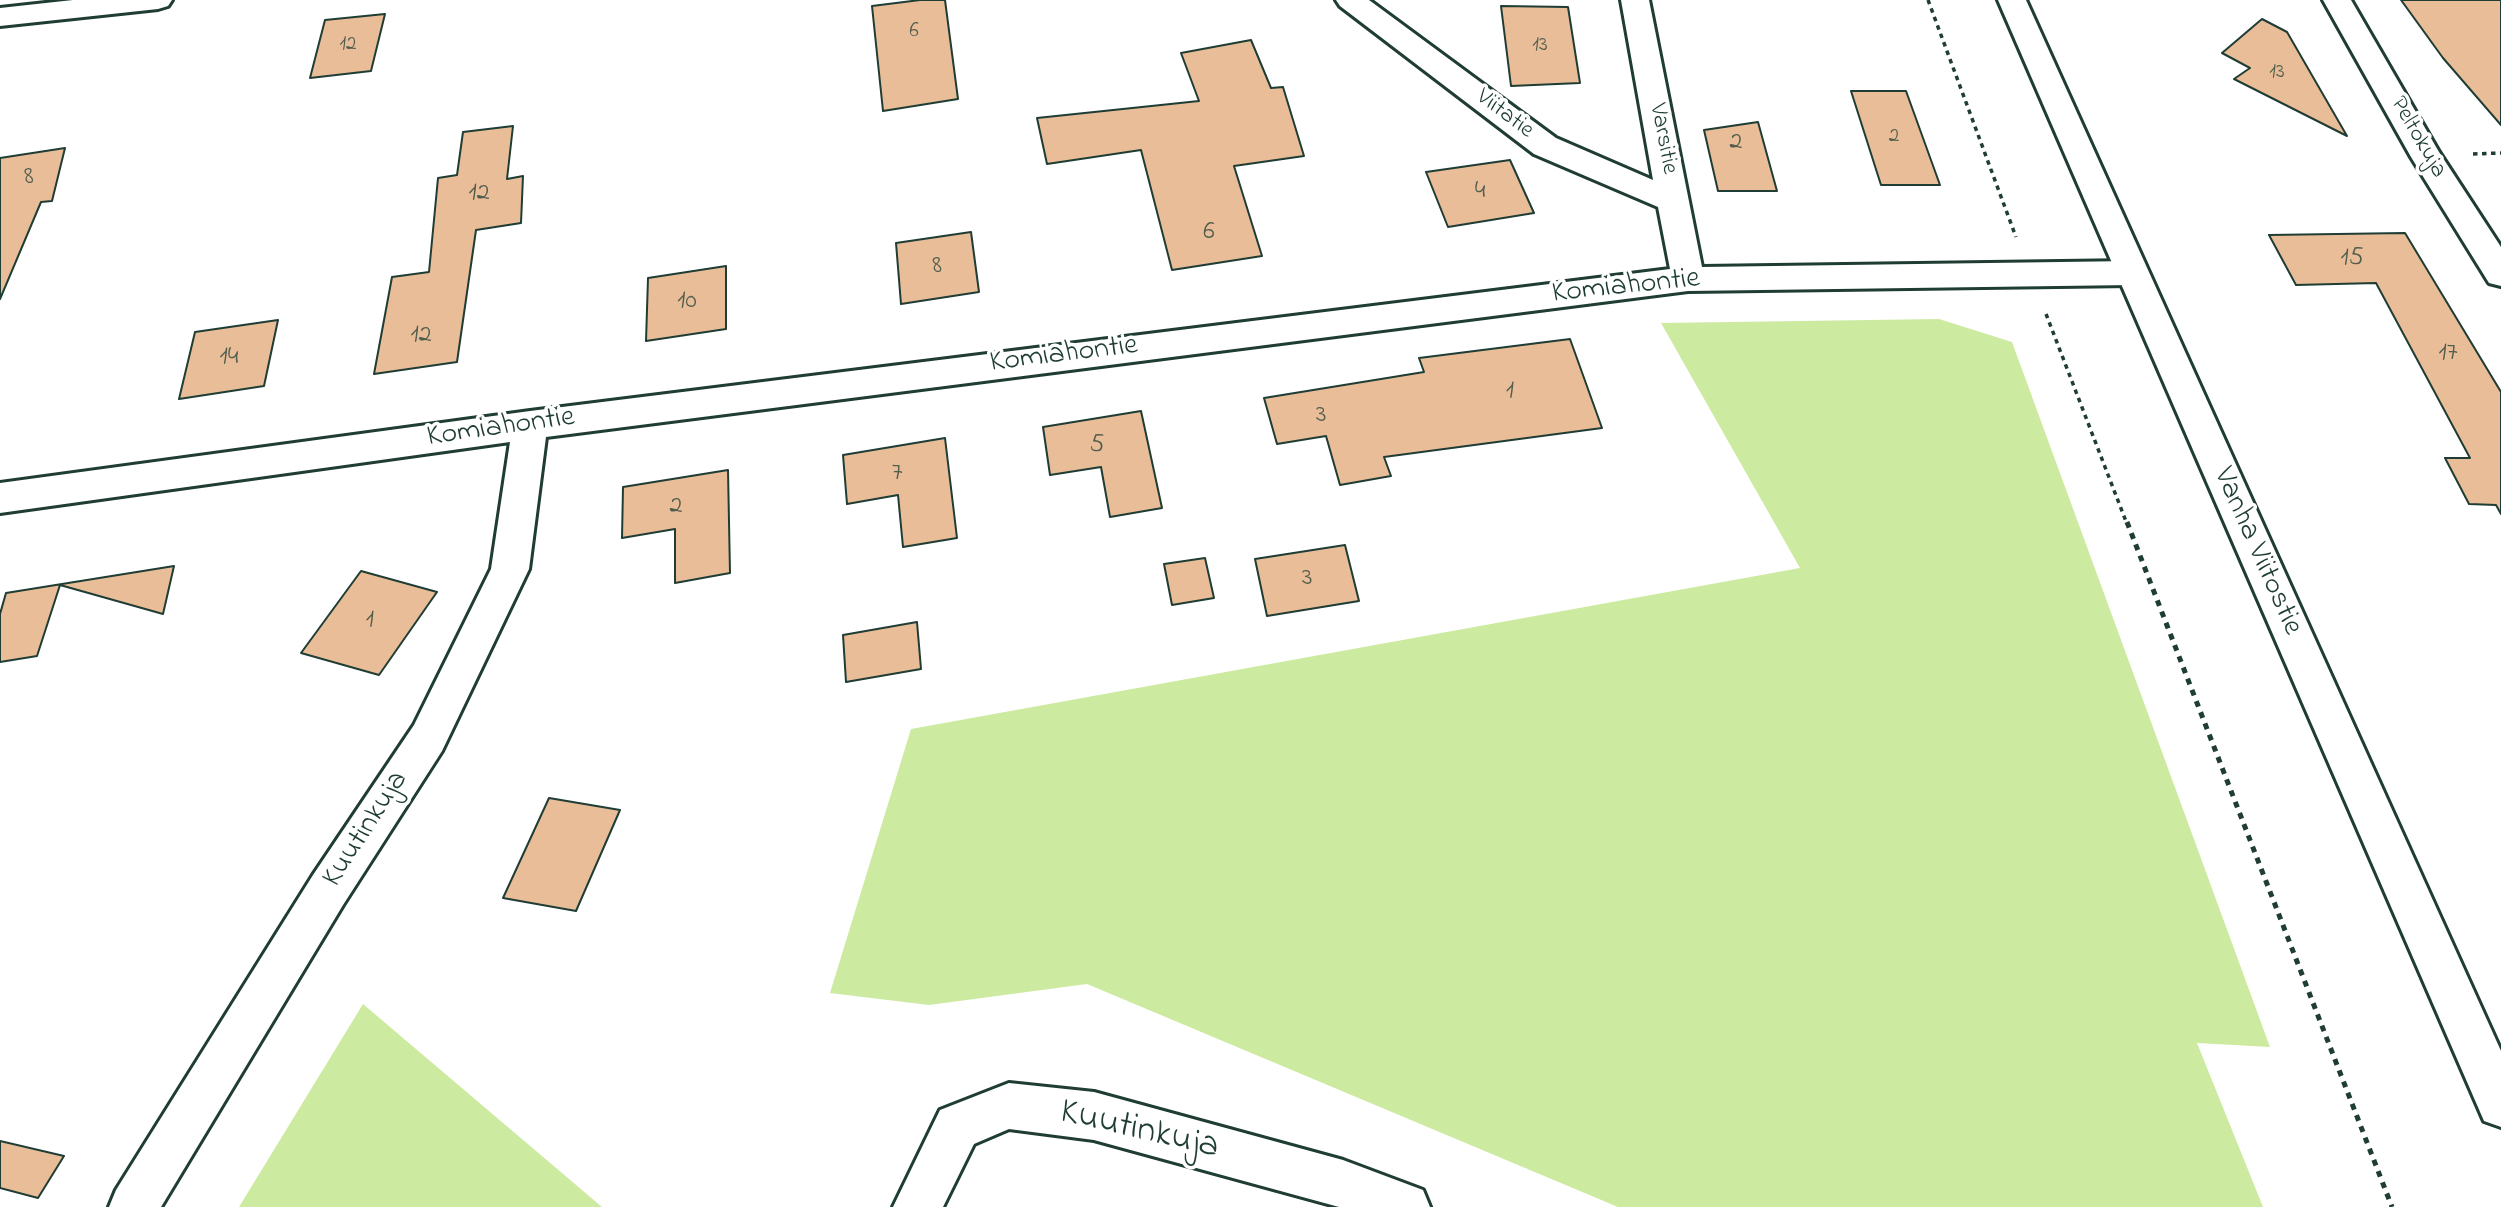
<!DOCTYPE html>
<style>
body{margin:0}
canvas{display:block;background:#fff}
</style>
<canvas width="2501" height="1207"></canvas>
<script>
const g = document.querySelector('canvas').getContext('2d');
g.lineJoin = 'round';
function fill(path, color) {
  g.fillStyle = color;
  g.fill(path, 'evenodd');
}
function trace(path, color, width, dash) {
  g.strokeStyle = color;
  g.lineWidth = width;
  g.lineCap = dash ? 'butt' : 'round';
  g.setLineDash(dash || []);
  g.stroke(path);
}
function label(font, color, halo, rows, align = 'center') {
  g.font = font + ' "Indie Flower",sans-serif';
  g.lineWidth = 7;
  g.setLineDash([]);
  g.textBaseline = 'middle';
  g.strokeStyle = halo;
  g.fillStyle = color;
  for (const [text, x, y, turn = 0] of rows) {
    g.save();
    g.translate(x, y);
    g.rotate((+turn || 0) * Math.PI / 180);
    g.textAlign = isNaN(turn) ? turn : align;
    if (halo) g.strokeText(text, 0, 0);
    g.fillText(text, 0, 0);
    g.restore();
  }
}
fill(new Path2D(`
 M1939 319 2012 342 2270 1047 2197 1043 2263 1207H1618L1087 984 929 1005 830 993 911 729 1800 568 1661 323Z
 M363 1004 602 1207H239Z`), '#cdeaa1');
const building = new Path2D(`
 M920 0H945L958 99 883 111 872 6Z
 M2401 0H2501V125L2443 58Z
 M1501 6 1568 7 1580 83 1511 86Z
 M385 14 371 71 310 78 325 20Z
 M2262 19 2287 32 2347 136 2234 79 2250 68 2222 53Z
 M1251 40 1271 88 1283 87 1304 156 1234 166 1262 256 1172 270 1141 150 1047 164 1037 118 1199 101 1181 53Z
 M1851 91H1906L1940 185H1881Z
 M1758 122 1777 191H1718L1704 130Z
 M513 126 507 179 523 176 521 223 476 230 457 362 374 374 392 277 429 272 438 178 457 175 463 132Z
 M65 148 52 201 41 202 0 299V158Z
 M1510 160 1534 213 1448 227 1426 172Z
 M971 232 979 292 901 304 896 243Z
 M2405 233 2501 392V514L2496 505 2469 504 2445 458H2470L2376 283 2296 285 2269 235Z
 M726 266V329L646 341 648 278Z
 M278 320 264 386 179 399 195 332Z
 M1570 339 1602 428 1384 457 1391 476 1340 485 1326 436 1277 444 1264 398 1424 372 1419 358Z
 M1141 411 1162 508 1110 517 1101 467 1050 475 1043 427Z
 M945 438 957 538 903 547 898 495 847 504 843 455Z
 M728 470 730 573 675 583V529L622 538 623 487Z
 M1345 545 1359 601 1267 616 1255 559Z
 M1205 558 1214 598 1172 605 1164 564Z
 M174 566 163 614 60 585 37 656 0 662V614L6 593Z
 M361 571 437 592 379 675 301 653Z
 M917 622 921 669 846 682 843 635Z
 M549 798 620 810 576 911 503 898Z
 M0 1141 64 1156 38 1198 0 1188Z`);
fill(building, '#e8bd98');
trace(building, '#1f3d34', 2);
const street = new Path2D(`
 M73 0H172L168 6 158 9 0 26V8Z
 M1336 0H1369L1556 138 1653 180 1621 0H1649L1702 267 2132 261 2144 264 2148 273 2144 282 2132 285 1688 291 546 437 529 569 442 751 343 905 161 1207H109L116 1190 313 875 414 725 491 569 510 442 0 513V483L530 411 1670 269 1658 207 1534 154 1340 6Z
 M2323 0H2351L2439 152 2501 247V286L2489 283 2411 157Z
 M1009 1083 1094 1092 1343 1160 1423 1190 1430 1207H1339L1094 1140 1009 1129 974 1144 943 1207H893L940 1110Z`);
const secondary = new Path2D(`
 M1998 0H2026L2501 1051V1127L2484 1121Z`);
trace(street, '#1f3d34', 6);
trace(secondary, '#1f3d34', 6);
trace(new Path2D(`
 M1928 0 2016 237
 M2473 154 2501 153
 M2046 314 2127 524`), '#1f3d34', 3.5, [4.5, 4.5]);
trace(new Path2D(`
 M2127 522 2392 1207`), '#1f3d34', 5, [6, 6]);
fill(street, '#fff');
fill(secondary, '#fff');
label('21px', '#515d4d', null, [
 ["6",914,33],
 ["12",348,46],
 ["13",1540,47],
 ["13",2277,74],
 ["2",1894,138]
]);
label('24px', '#1f3d34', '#fff', [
 ["Viitatie",1504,115,37],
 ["Peltokuja",2417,138,60],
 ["Varsitie",1662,139,79]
]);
label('26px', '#515d4d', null, [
 ["2",1736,144],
 ["8",29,179],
 ["4",1480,193],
 ["12",479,195],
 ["6",1209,234],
 ["15",2352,260],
 ["8",937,268],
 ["10",687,303],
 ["12",421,337],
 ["17",2448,355],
 ["14",229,359],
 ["1",1510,393],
 ["3",1321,417],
 ["5",1097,447],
 ["7",897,475],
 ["2",676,508],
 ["3",1307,580],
 ["1",370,622]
]);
label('30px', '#1f3d34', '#fff', [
 ["Komiahontie",1626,288,-6],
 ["Komiahontie",1064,356,-7],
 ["Komiahontie",501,429,-8],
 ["Vanha Viitostie",2256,552,66],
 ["Kuutinkuja",367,830,-57]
]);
label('37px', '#1f3d34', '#fff', [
 ["Kuutinkuja",1139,1132,13]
]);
</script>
